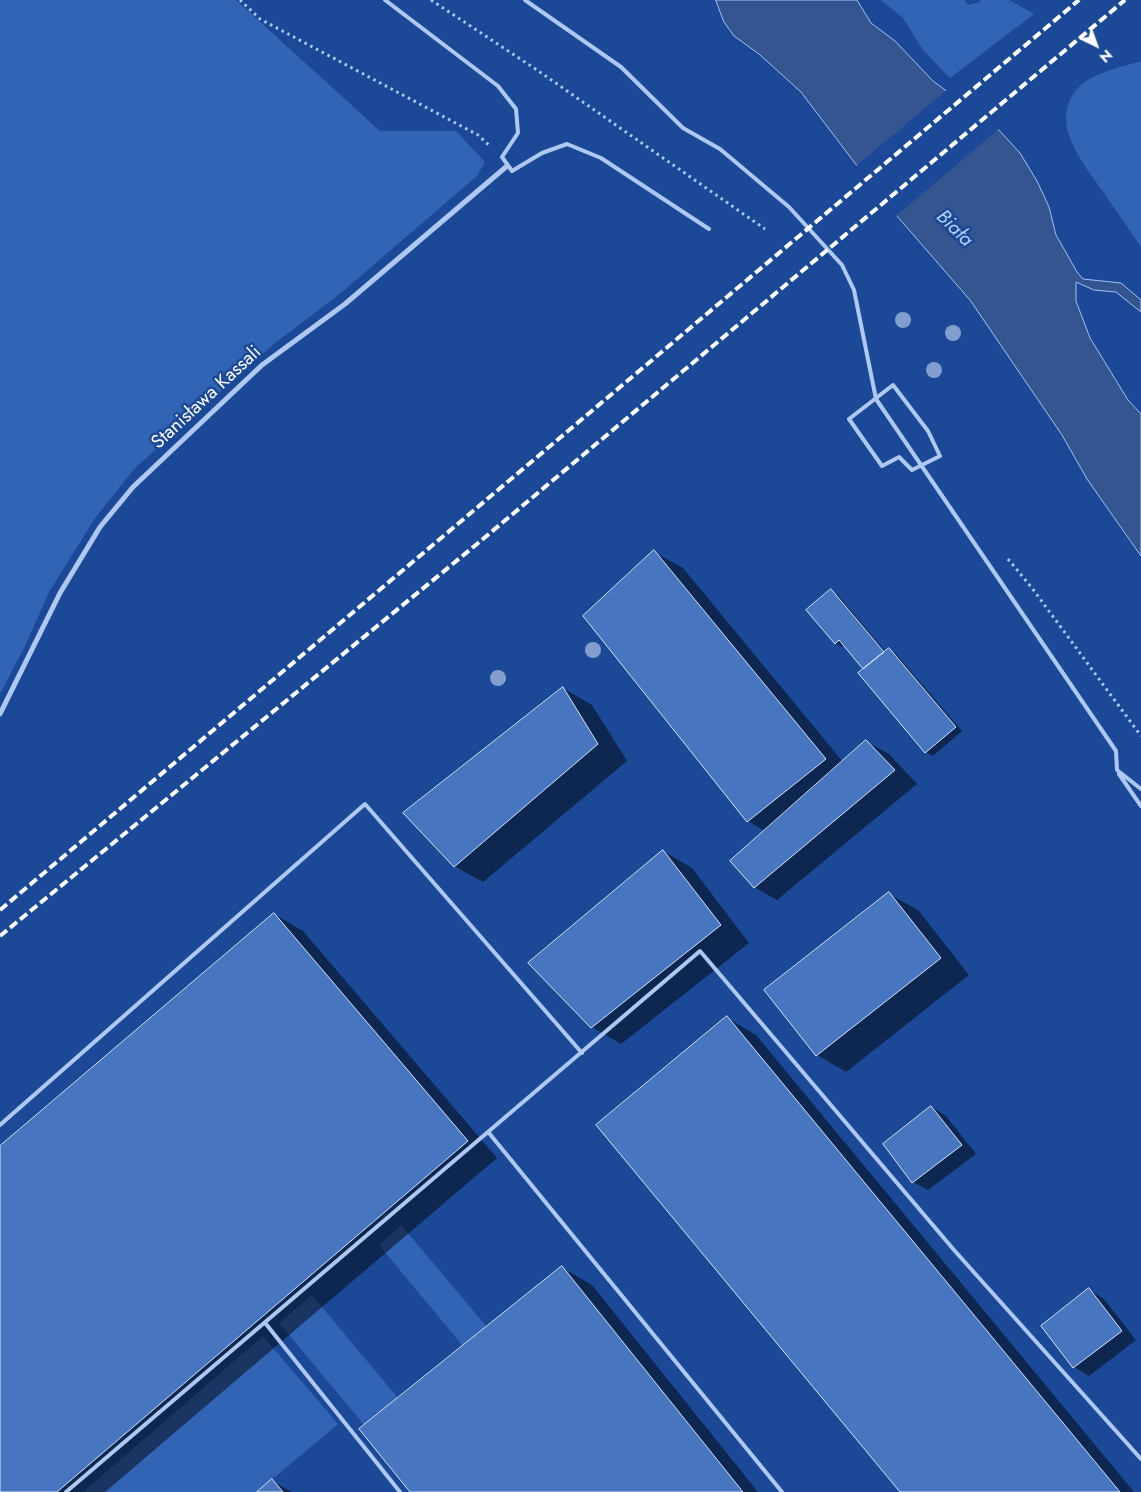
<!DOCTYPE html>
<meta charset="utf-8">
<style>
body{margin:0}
#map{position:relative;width:1141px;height:1492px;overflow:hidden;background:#1b4997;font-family:Jost,sans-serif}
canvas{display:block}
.north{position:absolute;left:1071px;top:20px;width:50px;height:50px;-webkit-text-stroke:4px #1b4997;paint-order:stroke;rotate:138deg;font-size:14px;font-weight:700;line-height:20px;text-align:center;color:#fff}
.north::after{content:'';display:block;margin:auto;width:18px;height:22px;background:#fff;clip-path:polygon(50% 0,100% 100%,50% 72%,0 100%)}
</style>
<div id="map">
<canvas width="1141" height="1492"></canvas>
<div class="north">N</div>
</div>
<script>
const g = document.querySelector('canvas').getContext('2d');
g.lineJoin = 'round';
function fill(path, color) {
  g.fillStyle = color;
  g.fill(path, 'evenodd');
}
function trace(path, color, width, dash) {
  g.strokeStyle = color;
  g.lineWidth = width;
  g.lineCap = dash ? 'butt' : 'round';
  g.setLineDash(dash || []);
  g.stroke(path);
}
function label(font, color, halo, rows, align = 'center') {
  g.font = font + ' Jost,sans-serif';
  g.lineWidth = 5;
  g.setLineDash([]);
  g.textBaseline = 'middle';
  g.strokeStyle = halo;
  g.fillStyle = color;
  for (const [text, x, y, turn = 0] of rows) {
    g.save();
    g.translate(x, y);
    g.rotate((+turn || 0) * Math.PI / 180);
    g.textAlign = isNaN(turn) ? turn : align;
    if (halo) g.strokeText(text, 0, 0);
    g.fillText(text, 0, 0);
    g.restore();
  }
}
fill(new Path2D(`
 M0 0H236L380 131H456L485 162 477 176 342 292 274 344 135 468 95 518 49 592 25 646 0 694Z
 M881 0H964L968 5 980 2 981 0H1009L1034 14 950 78 923 50 903 18Z
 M1141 61V247C1128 228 1115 209 1102 190 1081 160 1046 119 1081 85 1094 73 1124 66 1141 61Z
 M401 1225 487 1327 463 1346 379 1245Z
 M312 1295 398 1398 364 1425 279 1323Z
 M263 1336 338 1424 257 1492H83Z`), '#3264b6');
const water = new Path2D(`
 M716 0H857L871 23 895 41 933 81 997 128 1020 153 1037 181 1049 207 1056 235 1077 272 1083 279 1121 283 1141 300V312L1116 292 1094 290 1076 282V301L1090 338 1128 400 1141 414V556L1087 479 1062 435 970 300 883 200 801 92 759 54 734 36 724 22Z`);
fill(water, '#34558f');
trace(water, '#a2c2f2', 1);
fill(new Path2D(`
 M948 89 1000 128 895 217 855 167Z`), '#1b4997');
fill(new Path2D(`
 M654 552 683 568 843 762 867 742 889 754 917 784 777 900 754 887 765 831 748 821Z
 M831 591 838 595 886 652 889 650 896 654 962 731 933 756 926 752 860 673 865 670 844 645 842 647 835 643Z
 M563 688 592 705 627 761 483 882 454 866Z
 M663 851 692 868 749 943 621 1044 592 1027 530 963Z
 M889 894 918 910 969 975 846 1072 817 1055Z
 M274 914 303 931 497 1158 105 1492H0V1148Z
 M727 1018 756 1035 1134 1492H902Z
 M932 1107 946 1116 976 1154 928 1190 913 1182Z
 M563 1268 592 1285 758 1492H411Z
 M1090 1290 1104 1299 1136 1340 1089 1376 1074 1367Z
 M272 1481 292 1492H259Z`), '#0007');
const building = new Path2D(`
 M654 550 826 759 747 822 583 616Z
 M831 589 884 652 863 669 839 640 835 644 806 610Z
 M889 648 956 727 925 753 858 673Z
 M563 687 598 744 454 867 403 813Z
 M866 740 895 770 754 888 730 861Z
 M663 850 721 925 591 1028 528 963Z
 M889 892 941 958 816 1056 764 990Z
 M274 913 468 1141 57 1492H0V1146Z
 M727 1016 1120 1492H900L596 1125Z
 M931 1106 962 1145 912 1183 883 1144Z
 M562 1266 743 1492H410L359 1429Z
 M1089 1288 1122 1331 1073 1368 1041 1326Z
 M272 1479 283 1492H257Z`);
fill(building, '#4875bf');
trace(building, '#d6e4fb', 1);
trace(new Path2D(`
 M240 0 260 19 478 135 491 147
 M431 0 537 70 765 229
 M1008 559 1032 588 1141 736`), '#afc8f0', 3, [2.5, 4]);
trace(new Path2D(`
 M385 0 498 86 516 109 518 133 502 157 512 171 542 153 567 144 601 158 709 229
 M525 0 621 67 683 128 720 149 789 207 842 265 854 290 876 399 1116 751 1117 770 1141 789
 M893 385 928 431 940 456 912 470 899 457 882 466 849 419Z
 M1119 774 1141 806
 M0 1125 365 804 582 1053
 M489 1133 782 1492
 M266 1324 400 1492
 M66 1492 700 951 954 1250 1141 1459`), '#afc8f0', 4);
trace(new Path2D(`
 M0 714 60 593 100 527 133 487 262 365 345 304 507 166`), '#afc8f0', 5);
trace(new Path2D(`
 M0 910 1079 0
 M0 936 477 544 1125 0`), '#fff', 4, [9, 4]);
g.fillStyle = '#829ece';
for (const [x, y] of [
 [903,320],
 [953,333],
 [934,370],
 [593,650],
 [498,678]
]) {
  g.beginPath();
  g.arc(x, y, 8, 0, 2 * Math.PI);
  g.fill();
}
label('19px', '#fff', '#1b4997', [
 ["Stanisława Kassali",207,398,-43]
]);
label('italic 20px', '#bbd2f7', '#1b4997', [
 ["Biała",954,229,45]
]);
</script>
